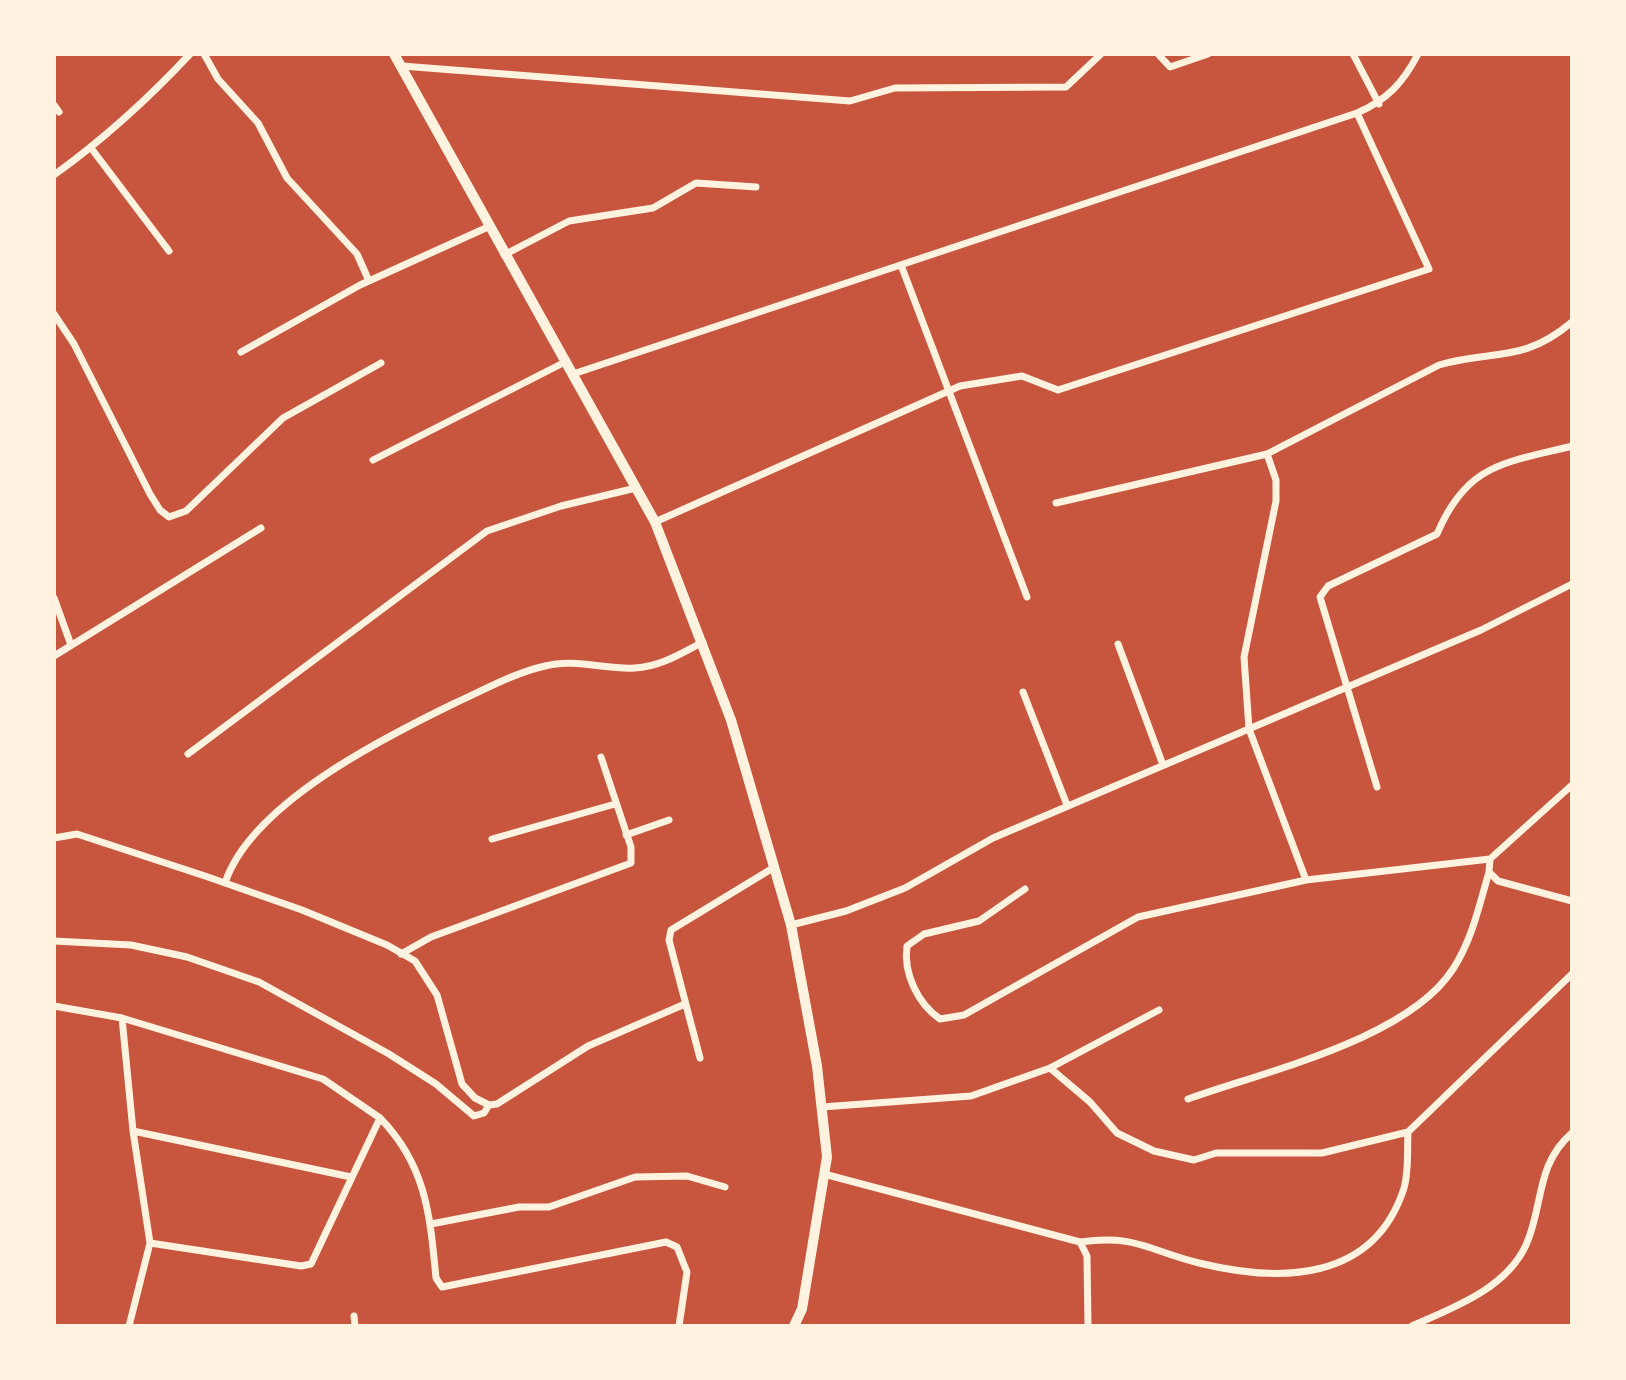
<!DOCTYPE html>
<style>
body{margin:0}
#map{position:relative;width:1626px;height:1380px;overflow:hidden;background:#c8553d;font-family:Quicksand,sans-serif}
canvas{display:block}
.frame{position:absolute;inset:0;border:56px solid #fff3e0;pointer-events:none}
</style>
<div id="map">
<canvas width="1626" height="1380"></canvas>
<div class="frame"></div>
</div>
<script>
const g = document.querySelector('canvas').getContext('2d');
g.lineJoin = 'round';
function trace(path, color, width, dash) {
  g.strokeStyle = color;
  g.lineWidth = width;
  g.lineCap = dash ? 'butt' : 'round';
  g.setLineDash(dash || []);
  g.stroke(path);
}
trace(new Path2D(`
 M204 54 218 79 258 123 287 178 357 254 369 281
 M1158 54 1170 67 1208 54
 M1353 54 1379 104
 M402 66 850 101 895 88 1066 87 1101 54
 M54 105 59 112
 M91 148 169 251
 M54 175C104 139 148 99 190 54
 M504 255 569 221 653 208 696 183 756 187
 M901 265 1027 597
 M54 314 74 344 150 494 160 510 169 517 186 511 283 418 381 363
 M241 352 360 285 488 227
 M573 374 1357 113C1387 100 1403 83 1418 54
 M1267 454 1276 480V501L1244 657 1249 729 1306 880
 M373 460 565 362
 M1056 503 1267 454 1439 365C1494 349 1522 364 1572 322
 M655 522 960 386 1022 376 1058 390 1429 269 1357 113
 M54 598 71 645
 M1118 644 1163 765
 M54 656 261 528
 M1023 692 1067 805
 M188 754 487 531 561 506 636 488
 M1377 787 1320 597 1328 586 1437 534C1467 463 1505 463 1572 446
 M626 835 669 820
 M54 838 77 834 205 876 302 910 387 945 415 961 437 995 462 1084 475 1098 489 1105 497 1104 588 1046 685 1004
 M492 839 615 804
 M1490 859 1489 872 1498 881 1572 901
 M225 883C251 804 383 738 455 703 484 690 514 673 545 666 575 658 606 670 635 668 660 667 682 653 703 642
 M1025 889 979 921 924 934 907 946C903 973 918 1004 940 1019L964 1015 1138 917 1306 880 1490 859 1572 785
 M791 925 846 911 905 888 993 838 1481 630 1572 584
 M54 941 131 945 187 957 259 982 389 1054 436 1084 474 1116 484 1113 489 1105
 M401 954 431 937 631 863V847L601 757
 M54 1006 122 1018
 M700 1058 669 940 671 930 773 868
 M1050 1068 1090 1102 1117 1133 1154 1151 1194 1160 1216 1153H1322L1408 1132 1572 974
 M1188 1099C1266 1071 1408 1039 1453 969 1472 940 1479 906 1489 872
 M822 1107 971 1096 1050 1068 1159 1010
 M133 1131 122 1018 323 1079 380 1118
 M824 1174 1080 1242 1087 1256 1088 1326
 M351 1177 133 1131 150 1243 301 1266 311 1264 380 1118C426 1165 430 1215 436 1278L442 1287 666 1242 677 1247 687 1272 679 1326
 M431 1224 519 1207H549L635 1177 687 1176 725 1187
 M1080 1242C1136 1234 1149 1251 1199 1263 1280 1283 1374 1282 1404 1188 1409 1171 1407 1150 1408 1132
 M354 1316 355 1326
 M129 1326 150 1243
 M1412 1326C1452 1308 1506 1289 1526 1245 1544 1205 1535 1165 1572 1133`), '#fff3e0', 7);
trace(new Path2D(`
 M394 54 655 522 731 720 791 925 817 1066 827 1157 802 1309 794 1326`), '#fff3e0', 10);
</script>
